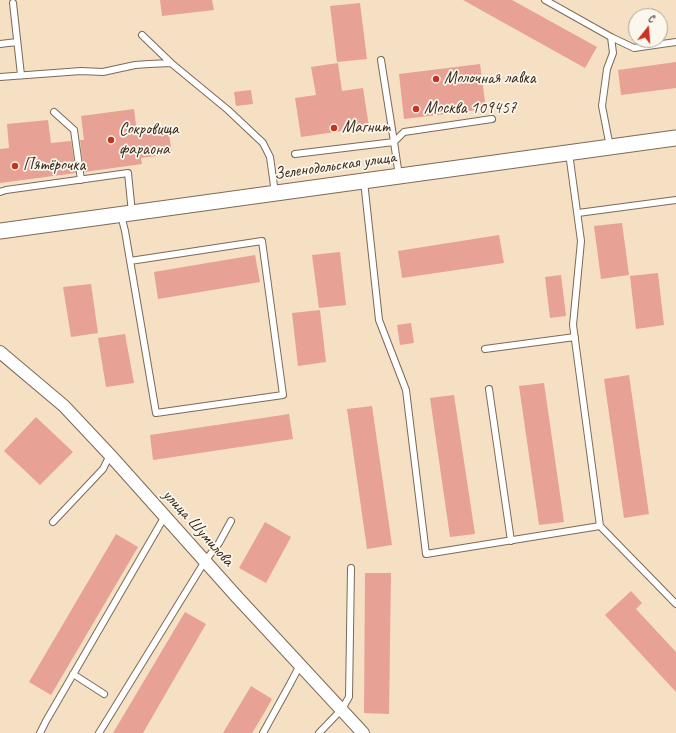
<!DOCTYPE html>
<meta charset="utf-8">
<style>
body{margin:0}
#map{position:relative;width:676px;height:733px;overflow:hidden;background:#f5e0c4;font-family:Caveat,sans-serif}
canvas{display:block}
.north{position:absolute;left:628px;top:8px;width:40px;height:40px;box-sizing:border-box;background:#fbf7ec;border:1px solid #aea59a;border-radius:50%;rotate:17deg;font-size:11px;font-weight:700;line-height:16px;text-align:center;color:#3b2a1e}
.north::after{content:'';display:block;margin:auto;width:14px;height:18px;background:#c8321e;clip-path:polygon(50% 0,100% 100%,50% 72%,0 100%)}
</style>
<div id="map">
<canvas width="676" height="733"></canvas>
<div class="north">С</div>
</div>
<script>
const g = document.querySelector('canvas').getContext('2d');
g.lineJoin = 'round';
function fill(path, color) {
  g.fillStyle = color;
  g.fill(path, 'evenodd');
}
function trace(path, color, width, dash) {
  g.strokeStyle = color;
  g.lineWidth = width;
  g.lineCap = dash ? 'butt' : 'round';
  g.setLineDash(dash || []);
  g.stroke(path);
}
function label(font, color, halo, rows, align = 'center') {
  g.font = font + ' Caveat,sans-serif';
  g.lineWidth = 3.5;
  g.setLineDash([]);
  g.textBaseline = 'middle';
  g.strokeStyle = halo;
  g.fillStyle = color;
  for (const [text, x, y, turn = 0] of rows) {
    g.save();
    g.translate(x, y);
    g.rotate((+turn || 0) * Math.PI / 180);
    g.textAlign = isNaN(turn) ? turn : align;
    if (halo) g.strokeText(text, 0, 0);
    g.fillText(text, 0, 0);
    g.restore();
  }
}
fill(new Path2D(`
 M160 0H212L214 10 162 16Z
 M463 0H512L597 47 585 68Z
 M360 3 367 59 337 62 330 6Z
 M676 62V88L621 95 618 70Z
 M338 63 342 91 363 88 369 127 301 137 295 98 316 95 311 67Z
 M480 64 486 109 404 119 399 74Z
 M251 90 253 104 236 106 234 92Z
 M134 109 137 133 168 128 172 154 141 158 142 164 84 172 80 140H84L81 116Z
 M48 120 51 143 71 141 76 173 0 183V149L9 148 7 124Z
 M622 223 629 275 601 279 594 226Z
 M499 235 504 263 402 278 398 251Z
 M340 252 346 305 319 308 312 255Z
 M255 255 260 282 158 299 154 272Z
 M658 273 664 325 636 329 630 276Z
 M561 275 566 316 550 318 545 277Z
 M91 284 98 333 71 337 63 287Z
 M320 310 326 362 298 366 292 313Z
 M411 323 414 343 400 345 397 325Z
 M125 334 134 383 106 387 98 338Z
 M629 375 649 514 624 518 604 379Z
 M544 383 564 522 539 525 519 386Z
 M454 395 475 534 450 537 430 398Z
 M372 406 392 545 367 549 347 409Z
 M289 414 293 439 153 460 150 435Z
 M36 417 73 452 40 485 4 451Z
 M265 522 291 537 266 583 239 568Z
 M116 534 138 547 51 695 29 682Z
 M365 573H391L389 714 364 713Z
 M631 591 642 603 636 609 676 652V692L605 615Z
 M185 612 206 624 143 733H113Z
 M251 686 272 699 263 715 252 733H223Z`), '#e8a195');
const service = new Path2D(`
 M545 0 611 37 634 48 676 42
 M13 3 21 75
 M142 35 171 63 228 110 263 143 270 157 275 193
 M0 44 17 42
 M381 60 394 142 399 176
 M0 77 81 71 103 72 135 65 149 64 171 63
 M54 112 74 130 81 180
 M610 147 602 106 607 69 613 53 611 37
 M295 154 394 142 404 132 492 119
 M364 181 379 320 406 390 426 554 600 526 573 325 581 241 569 153
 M0 192 6 190 128 173 132 213
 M578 213 676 200
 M121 215 125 231 156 413 283 395 262 241 130 261
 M485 349 575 337
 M489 389 511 541
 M53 522 103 469 110 455
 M600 526 676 604
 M73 674 104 694
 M40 733 46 721 165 516
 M99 733 205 561 219 543 231 521
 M263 733 290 684 300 665
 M319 733 342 709 349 697 351 568`);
const minor = new Path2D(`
 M0 352 64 406 110 455 237 597 363 733`);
const tertiary = new Path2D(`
 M0 231 676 138`);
trace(service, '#7c6a58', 8);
trace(minor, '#7c6a58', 14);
trace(tertiary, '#7c6a58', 17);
trace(service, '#fff', 6);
trace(minor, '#fff', 12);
trace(tertiary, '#fff', 15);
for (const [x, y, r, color] of [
 [436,79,4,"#c8321e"],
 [416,109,4,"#c8321e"],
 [334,128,4,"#c8321e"],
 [111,140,4,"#c8321e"],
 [15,166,4,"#c8321e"]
]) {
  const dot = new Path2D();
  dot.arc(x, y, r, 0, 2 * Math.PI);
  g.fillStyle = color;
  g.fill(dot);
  trace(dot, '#fbf7ec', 1.5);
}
label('17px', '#3b2a1e', '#fbf7ec', [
 ["Молочная лавка",444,79],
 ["Москва 109457",424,109],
 ["Магнит",342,128],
 ["Сокровища",119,130],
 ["фараона",119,150],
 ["Пятёрочка",23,166]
], 'left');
label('17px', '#3b2a1e', '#fbf7ec', [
 ["Зеленодольская улица",335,166,-8],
 ["улица Шумилова",198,528,48]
]);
</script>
